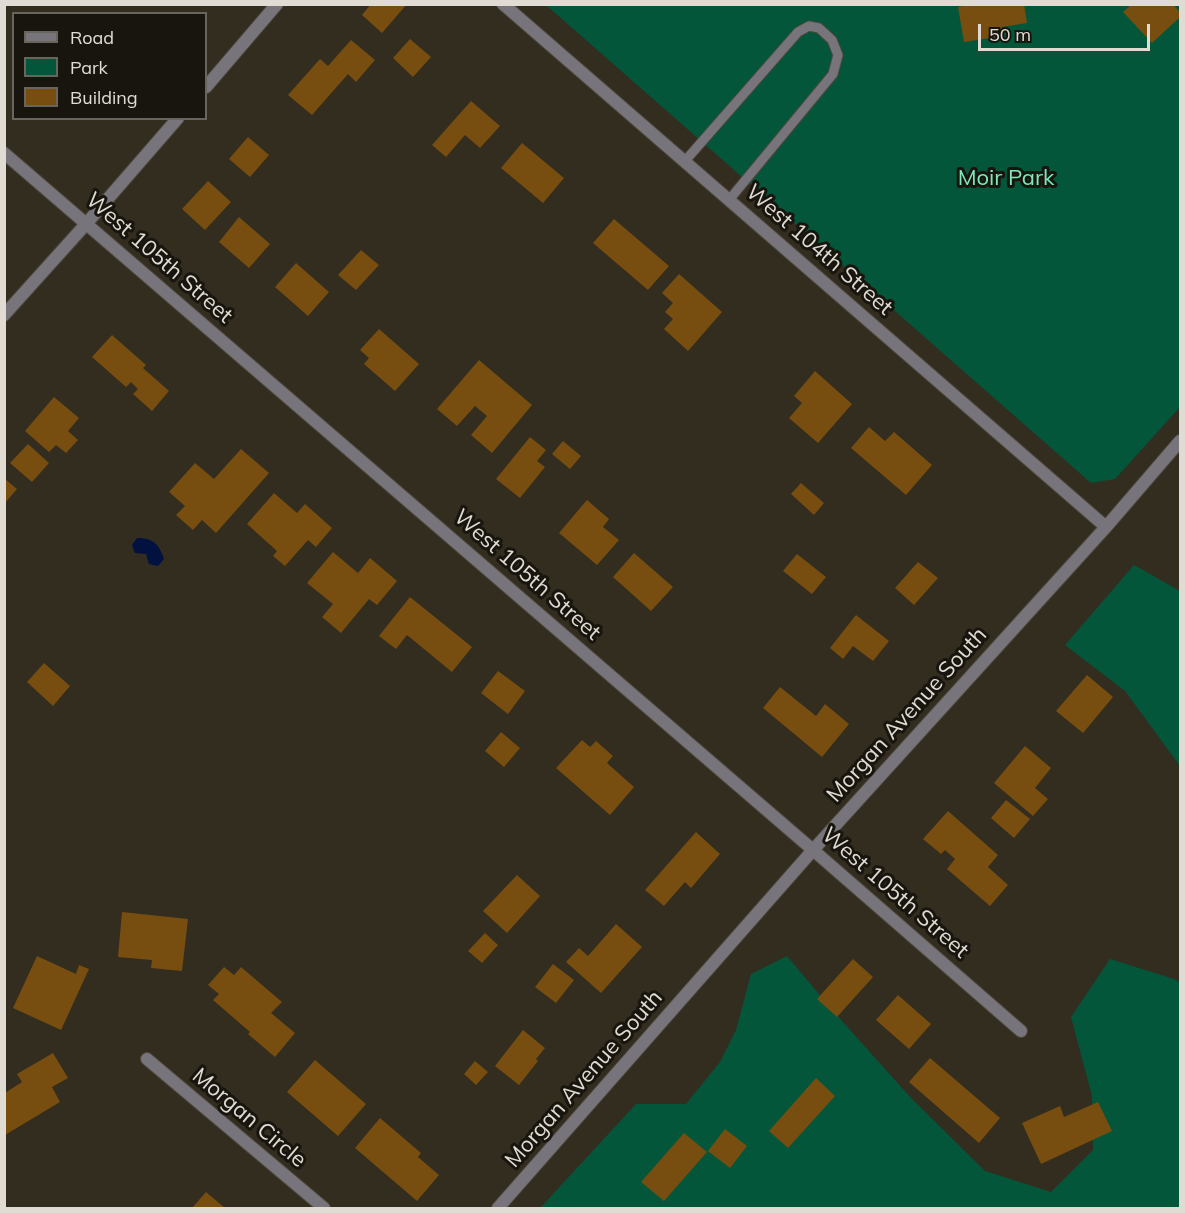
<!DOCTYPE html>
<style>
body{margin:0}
#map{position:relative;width:1185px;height:1213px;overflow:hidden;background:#332d20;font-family:Mulish,sans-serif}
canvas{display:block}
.frame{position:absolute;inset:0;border:6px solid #e0dcd3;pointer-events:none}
.legend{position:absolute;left:12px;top:12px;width:195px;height:108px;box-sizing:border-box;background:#18150f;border:2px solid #68655d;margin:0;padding:8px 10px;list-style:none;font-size:18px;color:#e0dcd3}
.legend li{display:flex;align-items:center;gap:12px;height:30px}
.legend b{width:30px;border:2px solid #68655d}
.scale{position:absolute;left:978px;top:24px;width:172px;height:27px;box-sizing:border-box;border:3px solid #e0dcd3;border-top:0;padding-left:8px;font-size:18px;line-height:21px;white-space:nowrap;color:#e0dcd3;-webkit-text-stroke:4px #18150f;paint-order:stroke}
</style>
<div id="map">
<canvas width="1185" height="1213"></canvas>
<div class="frame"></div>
<ul class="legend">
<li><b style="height:8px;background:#77747b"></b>Road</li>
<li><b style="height:16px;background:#04563b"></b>Park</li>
<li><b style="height:16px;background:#774e0f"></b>Building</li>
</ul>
<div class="scale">50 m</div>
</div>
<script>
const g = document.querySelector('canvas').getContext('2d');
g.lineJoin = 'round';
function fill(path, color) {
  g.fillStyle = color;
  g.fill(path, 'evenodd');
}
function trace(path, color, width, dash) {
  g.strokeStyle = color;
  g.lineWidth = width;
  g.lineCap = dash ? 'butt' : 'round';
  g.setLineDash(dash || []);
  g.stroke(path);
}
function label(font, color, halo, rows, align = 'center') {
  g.font = font + ' Mulish,sans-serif';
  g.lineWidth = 6;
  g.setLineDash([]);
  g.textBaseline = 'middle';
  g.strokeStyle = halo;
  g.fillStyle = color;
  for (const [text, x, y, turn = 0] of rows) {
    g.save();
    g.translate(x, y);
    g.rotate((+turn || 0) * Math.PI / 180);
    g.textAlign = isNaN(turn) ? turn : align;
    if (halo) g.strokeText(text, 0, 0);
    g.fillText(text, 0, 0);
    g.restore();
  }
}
fill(new Path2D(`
 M546 5H1180V407L1115 479 1091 483Z
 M1134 565 1180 591V766L1125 691 1065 645Z
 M787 956 834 1012 911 1098 985 1171 1051 1192 1093 1150 1092 1096 1071 1017 1110 959 1174 979 1180 982V1208H540L636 1104H686L720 1062 736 1030 751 974Z`), '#04563b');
fill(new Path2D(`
 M137 538C153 538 159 544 164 559L158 566 149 564 146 554 135 553 132 545Z`), '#011240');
fill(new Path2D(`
 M371 4H407L382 33 362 15Z
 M972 4H1024L1027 23 1002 27 1003 36 964 42 958 7Z
 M1132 4H1173L1180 13V17L1152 43 1123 12Z
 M410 39 431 57 413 77 393 58Z
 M351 40 375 60 356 82 348 74 312 115 288 95 320 59 328 66Z
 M471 101 500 126 480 148 465 135 446 157 432 145Z
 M248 137 269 155 250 177 229 159Z
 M522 143 564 178 543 203 501 168Z
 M208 181 231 202 205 230 182 209Z
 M239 217 270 244 249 268 219 242Z
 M614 219 669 266 648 290 593 243Z
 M361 250 379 265 356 290 338 275Z
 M296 263 329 292 308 316 275 287Z
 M679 274 722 312 688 351 664 329 673 319 665 312 673 303 662 293Z
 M379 329 419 364 395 391 364 364 369 358 360 350Z
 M112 335 146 365 143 368 169 391 152 411 133 394 138 389 131 382 126 387 92 357Z
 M479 360 532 405 492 453 471 435 487 416 475 406 457 426 437 409Z
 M815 371 852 404 818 443 789 418 802 403 794 396Z
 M54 397 79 418 68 431 78 440 66 453 56 445 49 452 25 431Z
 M869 427 885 441 894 432 932 465 906 495 851 448Z
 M530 437 546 450 537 461 545 467 520 498 496 479Z
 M563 441 581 456 570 469 552 454Z
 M28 444 49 463 32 482 10 463Z
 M241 449 269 473 216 533 202 520 193 530 176 515 185 506 169 492 195 463 214 479Z
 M5 479 17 489 5 503Z
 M801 483 824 503 814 515 791 494Z
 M274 493 297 513 305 504 332 528 316 547 308 540 285 566 273 556 277 551 247 524Z
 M587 500 609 519 603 527 619 540 597 565 559 533Z
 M333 552 358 573 370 558 397 581 377 605 369 599 341 633 322 617 333 604 307 583Z
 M634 553 673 587 651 611 613 577Z
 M797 554 826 577 812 594 783 571Z
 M918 562 938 578 914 605 895 588Z
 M410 597 472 647 452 672 407 635 396 649 379 636Z
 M856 615 889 641 873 661 853 646 843 659 830 648Z
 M44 663 70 686 53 706 27 682Z
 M498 671 525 691 508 714 481 693Z
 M1087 675 1113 697 1083 733 1056 711Z
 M780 687 816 716 825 704 849 724 822 757 763 708Z
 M501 732 520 748 504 767 485 751Z
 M582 740 590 747 596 741 613 756 607 763 634 787 610 815 556 768Z
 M1025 746 1051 768 1035 788 1048 799 1033 816 994 783Z
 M1006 800 1030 819 1014 838 991 818Z
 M948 811 998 855 988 867 1008 885 990 906 947 869 955 859 945 850 941 854 923 839Z
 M696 832 720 854 691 888 685 882 664 906 645 890Z
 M517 875 540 896 507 933 483 911Z
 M122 912 188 919 182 971 151 968 152 960 118 957Z
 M616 924 642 947 601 993 566 962 579 948 588 956Z
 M485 933 498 945 482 963 468 951Z
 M37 956 76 974 79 965 89 969 61 1030 13 1008Z
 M853 959 873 977 837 1017 817 999Z
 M553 964 574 980 556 1003 535 987Z
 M224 967 234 975 241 967 282 1002 271 1013 295 1033 275 1057 248 1034 250 1032 213 1000 219 994 208 985Z
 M898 995 931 1024 909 1049 876 1020Z
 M523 1030 545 1048 536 1059 538 1061 519 1085 495 1066Z
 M53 1053 68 1078 52 1087 60 1102 5 1135V1093L22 1082 17 1074Z
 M930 1058 1000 1118 979 1143 909 1082Z
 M315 1060 366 1104 338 1136 287 1092Z
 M475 1061 488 1072 476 1085 464 1074Z
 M816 1078 835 1096 788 1148 769 1131Z
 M1098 1102 1112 1131 1041 1164 1022 1123 1060 1106 1064 1117Z
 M380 1118 421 1153 418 1157 439 1175 417 1201 355 1148Z
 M725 1129 747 1146 730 1168 708 1151Z
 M684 1133 707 1152 664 1201 641 1182Z
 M206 1192 225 1208H192Z`), '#774e0f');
const lane = new Path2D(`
 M685 161 798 32 809 26 819 28 832 40 838 55 833 74 729 200`);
const street = new Path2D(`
 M503 4 1106 527
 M206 87 277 4
 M4 153 813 850 1021 1031
 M4 315 86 224 178 118
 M147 1059 324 1208
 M498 1208 813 850 1106 527 1180 441`);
trace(lane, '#4f493d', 11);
trace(street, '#4f493d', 14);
trace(lane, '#77747b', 9);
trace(street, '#77747b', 12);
label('22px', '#7de9ba', '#18150f', [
 ["Moir Park",1006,178]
]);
label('22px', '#e0dcd3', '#18150f', [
 ["West 104th Street",819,250,41],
 ["West 105th Street",159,258,41],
 ["West 105th Street",527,575,41],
 ["Morgan Avenue South",907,715,-48],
 ["West 105th Street",895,893,41],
 ["Morgan Avenue South",584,1079,-49],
 ["Morgan Circle",249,1118,40]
]);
</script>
